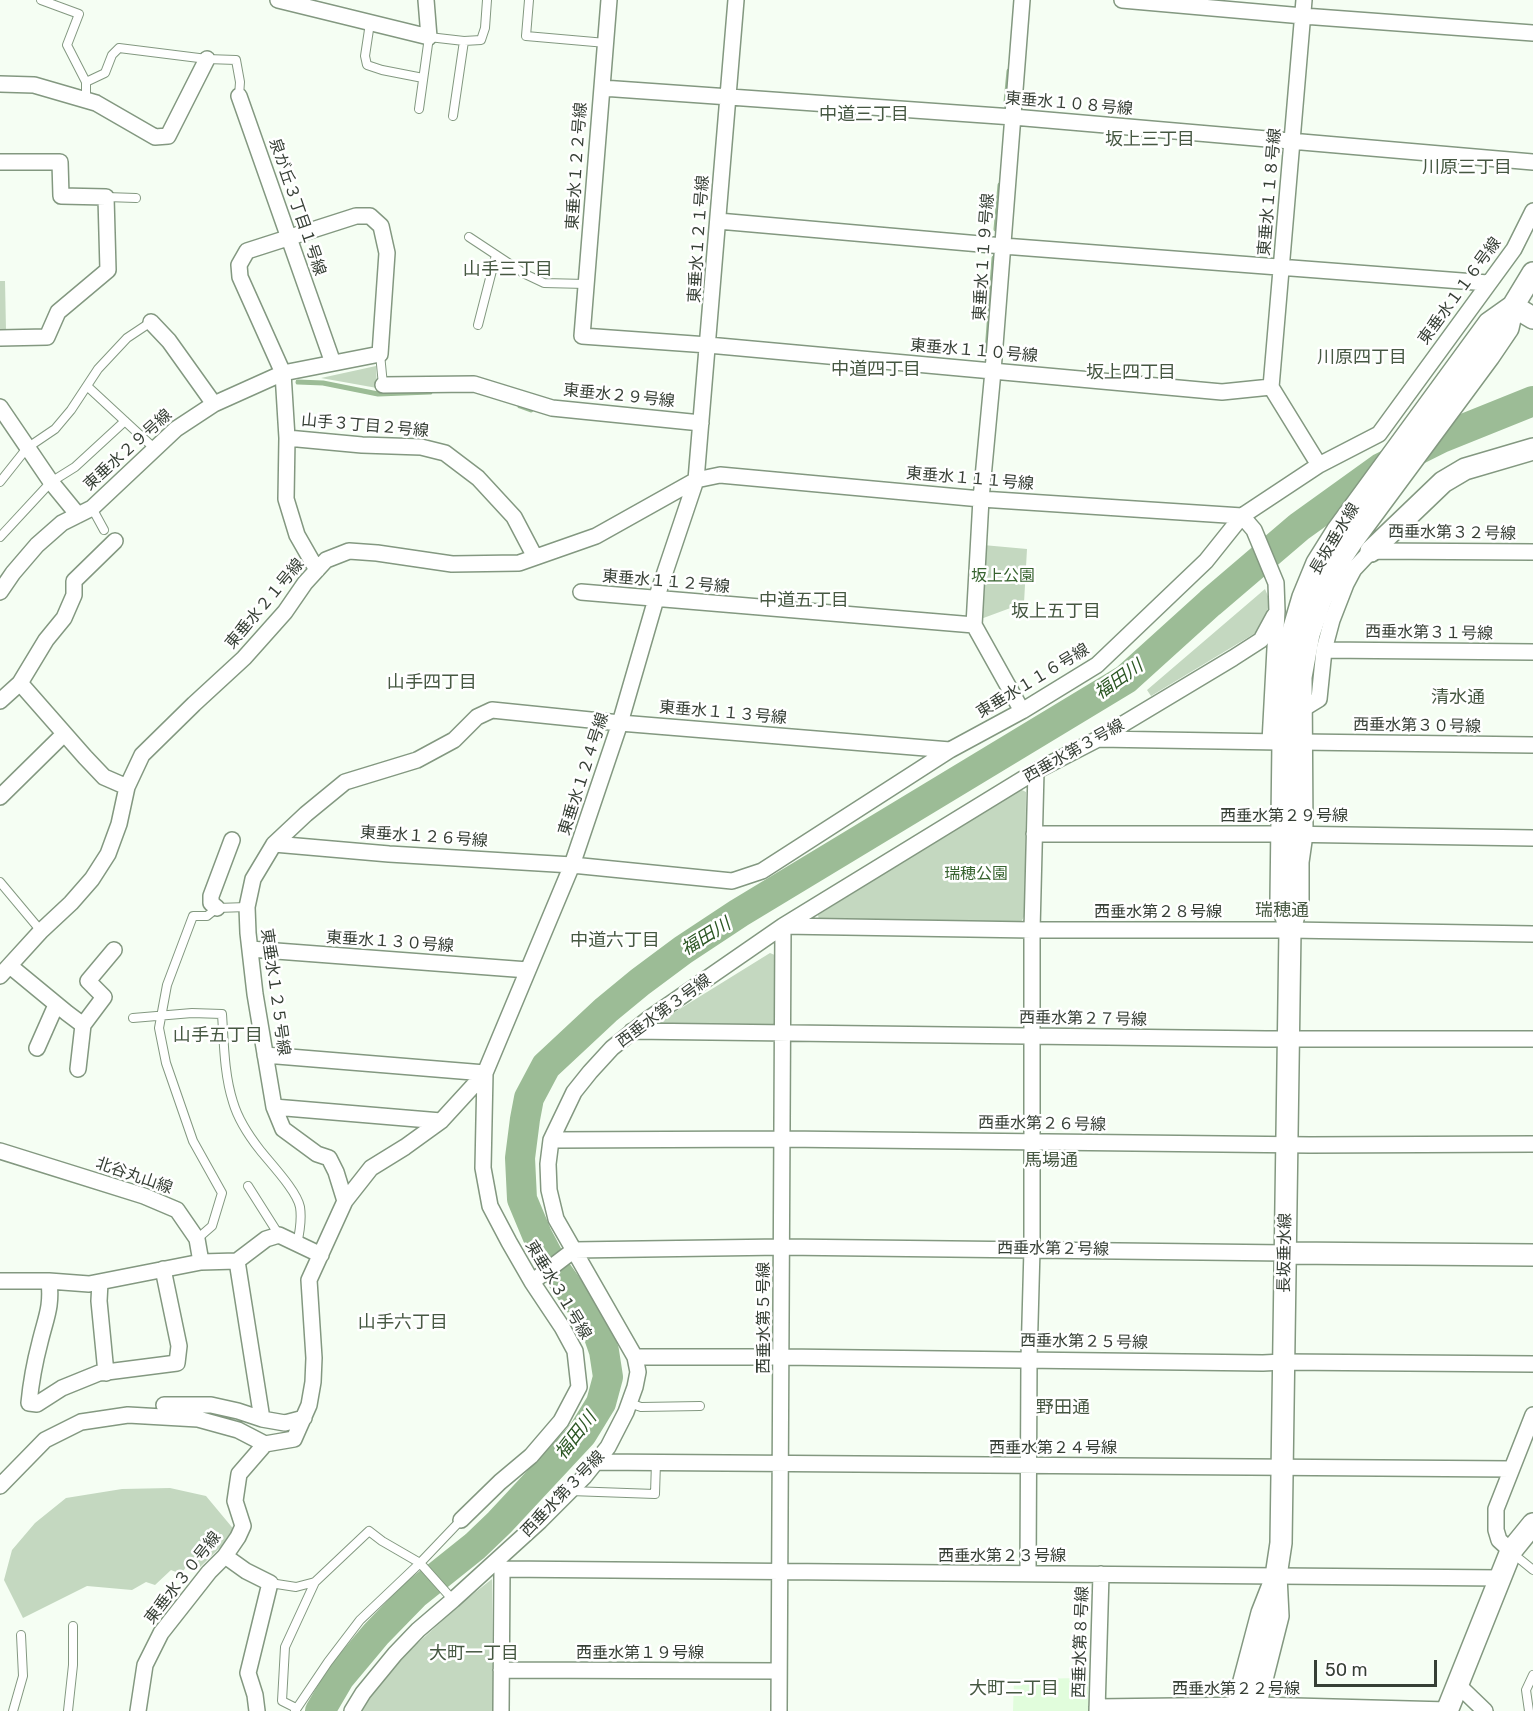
<!DOCTYPE html>
<meta charset="utf-8">
<style>
body{margin:0}
#map{position:relative;width:1533px;height:1711px;overflow:hidden;background:#f5fef3;font-family:Rubik,sans-serif}
canvas{display:block}
.scale{position:absolute;left:1314px;top:1660px;width:123px;height:27px;box-sizing:border-box;border:3px solid #363f35;border-top:0;padding-left:8px;font-size:18px;line-height:21px;white-space:nowrap;color:#363f35;-webkit-text-stroke:4px #fff;paint-order:stroke}
</style>
<div id="map">
<canvas width="1533" height="1711"></canvas>
<div class="scale">50 m</div>
</div>
<script>
const g = document.querySelector('canvas').getContext('2d');
g.lineJoin = 'round';
function fill(path, color) {
  g.fillStyle = color;
  g.fill(path, 'evenodd');
}
function trace(path, color, width, dash) {
  g.strokeStyle = color;
  g.lineWidth = width;
  g.lineCap = dash ? 'butt' : 'round';
  g.setLineDash(dash || []);
  g.stroke(path);
}
function label(font, color, halo, rows, align = 'center') {
  g.font = font + ' Rubik,"Noto Sans JP",sans-serif';
  g.lineWidth = 5;
  g.setLineDash([]);
  g.textBaseline = 'middle';
  g.strokeStyle = halo;
  g.fillStyle = color;
  for (const [text, x, y, turn = 0] of rows) {
    g.save();
    g.translate(x, y);
    g.rotate((+turn || 0) * Math.PI / 180);
    g.textAlign = isNaN(turn) ? turn : align;
    if (halo) g.strokeText(text, 0, 0);
    g.fillText(text, 0, 0);
    g.restore();
  }
}
fill(new Path2D(`
 M1088 1678V1711H1013L1014 1679Z`), '#e1fddc');
fill(new Path2D(`
 M0 281H5L6 330 0 331Z
 M376 366 377 388 321 378Z
 M983 545 1027 549 1024 603 978 620Z
 M1265 589 1270 601 1262 629 1151 696 1147 690Z
 M1020 789 1026 792 1025 915 1020 924 819 920 818 915Z
 M770 953 777 956 778 1020 772 1028H658L657 1023Z
 M170 1488 206 1496 236 1532 198 1569 189 1563 181 1574 171 1570 155 1585 146 1582 132 1590 87 1586 23 1618 4 1580 12 1550 35 1523 66 1498 122 1489Z
 M492 1579 493 1711H360L397 1662 463 1602Z`), '#c4d8c0');
trace(new Path2D(`
 M1006 102 1009 71
 M996 229 1000 185
 M987 352 994 258
 M298 382 323 383 378 394 430 392
 M520 406 531 410`), '#9cbc96', 5);
trace(new Path2D(`
 M320 1711 340 1677 376 1634 415 1594 475 1546 499 1523 582 1434 601 1403 608 1377 604 1351 595 1325 555 1269 537 1235 522 1199 520 1158 525 1119 529 1098 546 1066 606 1010 640 982 683 950 739 913 1126 679 1210 603 1299 527 1381 468 1441 438 1533 401`), '#9cbc96', 30);
const lane = new Path2D(`
 M41 0 79 14 67 45 86 82V100
 M529 0 526 36 606 43
 M370 23 365 56 367 65 382 70 423 78
 M464 41 481 40 485 28 487 0
 M86 82 105 73 112 55 119 48 207 59 236 60 240 82 239 96
 M419 109 429 37 464 41 453 116
 M106 197 136 198
 M469 237 525 274 544 283 586 284
 M478 325 496 255
 M380 354 383 385
 M87 386 154 448
 M0 482 27 448 55 429 71 410 98 369 127 338 151 322
 M92 508 104 530
 M0 537 51 482 75 467 125 421
 M0 882 41 931
 M133 1018 192 1013 222 1014C224 1043 224 1074 233 1102 238 1119 249 1136 260 1150 271 1164 297 1191 300 1207 302 1220 300 1231 297 1244
 M248 1186 279 1235
 M197 1239 212 1226 222 1193 193 1141 166 1063 159 1028 167 985 193 916H207L217 908 247 907
 M629 1403 641 1407 700 1406
 M570 1491 655 1494 656 1462
 M1511 1552 1533 1570
 M270 1583 296 1587 315 1582 369 1531 382 1541 420 1563 461 1520
 M296 1708 282 1701 285 1647 315 1582
 M13 1711 23 1676 21 1635
 M68 1711 73 1665V1626
 M295 1711 328 1662 360 1620 420 1563 453 1600
 M1529 1711 1526 1690 1533 1675`);
const street = new Path2D(`
 M278 0 429 37 426 0
 M609 0 582 336 708 345 1222 392 1271 387 1319 465
 M1122 0 1303 16 1533 33
 M0 84 34 85 96 103 155 137 168 136 207 59
 M602 88 1013 117 1533 162
 M239 96 333 363
 M0 162H60L61 196 106 197 108 270 58 312 47 337 0 338
 M718 221 1003 246 1488 283
 M151 322 169 341 214 404
 M383 385 474 384 552 408 701 423
 M1271 387 1304 0
 M0 407 51 482 78 515
 M287 438 362 445 421 447 445 453 478 478 514 517 535 557
 M0 592 13 573 37 545 62 523 92 508 176 429 214 404 283 373 380 354 387 253 381 226 370 216H356L247 251 239 265 240 277 283 373 287 438 286 499 297 535 317 570
 M581 592 974 625 1022 711
 M974 625 981 499 993 371 1022 0
 M1324 650 1533 652
 M20 683 46 640 64 618 74 595V581L115 541
 M0 701 20 683 85 757 104 777 127 787
 M1301 710 1319 699 1324 650 1332 620 1346 584 1354 569 1371 551 1533 552
 M1098 739 1280 742
 M1301 742 1533 745
 M0 797 64 734
 M1034 834H1282L1533 838
 M274 844 389 854 572 865 732 881 762 871 950 750 1022 711 1097 665 1206 561 1242 516 1319 465 1379 434 1514 249 1533 211
 M217 908 211 903V896L232 840
 M250 949 528 970
 M10 966 67 1013 83 1025 78 1069
 M0 976 41 931 71 903 92 879 108 854 119 824 127 787 142 755 194 704 244 658 285 612 305 583 326 560 349 551 377 553 452 564 519 563 596 536 696 480 720 475 981 499 1242 516 1254 530 1276 583 1277 611 1270 742
 M83 1025 104 997 88 981 114 950
 M632 1031 1266 1039H1533
 M37 1048 56 1005
 M265 1055 485 1073
 M274 1107 441 1121
 M551 1140 783 1139 1310 1145 1533 1144
 M0 1151 144 1196 177 1210 197 1239 201 1262 237 1261 266 1239 279 1235 321 1255
 M345 1201 336 1172 329 1158 317 1154 283 1129 274 1107 255 994 248 933 247 907 253 879 274 844 306 814 345 782 417 760 454 740 477 717 492 710 620 723 950 750
 M0 1281H49L89 1284 201 1262
 M49 1281C52 1307 46 1317 40 1342 35 1361 31 1382 29 1403L37 1404 62 1388 99 1373 177 1363 179 1346 163 1269
 M100 1282 99 1301 106 1373
 M532 1282 574 1250 782 1247 1286 1253
 M635 1357H782L1263 1363 1283 1362 1533 1364
 M164 1405H211L238 1411 262 1419 237 1261
 M262 1419 285 1423 304 1418
 M595 1462 1511 1469
 M0 1486 45 1440 81 1422 128 1415 198 1419 238 1430 265 1444
 M461 1520 500 1482 531 1456 561 1421 579 1387 575 1351 562 1327 532 1282 509 1242 490 1206 483 1168 485 1073 572 865 620 723 656 599 696 480 736 0
 M1511 1551 1499 1540 1496 1530V1509L1533 1415
 M225 1556 246 1571 270 1583 248 1673 255 1695 257 1711
 M502 1569 1501 1578
 M1028 1573 1029 1359 1032 1249V930L1036 771
 M501 1670 779 1671
 M1458 1685 1485 1711
 M1097 1707 1256 1705 1448 1710
 M138 1711 145 1665 161 1633 209 1572 225 1556 238 1537 243 1526 235 1501 239 1474 265 1444 294 1439 309 1405 313 1382 314 1358 309 1280 345 1201 371 1168 405 1147 441 1121 485 1073
 M352 1711 363 1693 395 1654 418 1630 453 1600 540 1521 584 1477 608 1447 626 1412 635 1387 638 1372 635 1357 556 1219 549 1190 548 1164 551 1140 574 1092 590 1072 612 1048 647 1020 783 926 1036 771 1098 739 1233 658 1261 640 1274 616
 M501 1711 502 1569
 M779 1711 783 926 1032 930H1290L1533 934
 M1097 1711 1101 1574`);
const secondary = new Path2D(`
 M1513 306 1533 318
 M1371 551 1443 482 1465 469 1533 449
 M1290 930 1281 900 1283 742 1286 675 1293 631 1303 597 1317 563 1337 531 1489 323 1513 306
 M1286 1253 1533 1255
 M1236 1711 1262 1613 1273 1585
 M1254 1711 1278 1616 1276 1576 1281 1543 1290 930 1298 900V862L1302 834 1301 677 1309 634 1320 602 1337 564 1353 540 1489 356 1508 328 1513 306 1533 273
 M1447 1711 1511 1551 1533 1524`);
trace(lane, '#839880', 10);
trace(street, '#839880', 18);
trace(secondary, '#839880', 24);
trace(lane, '#fff', 8);
trace(street, '#fff', 15);
trace(secondary, '#fff', 21);
label('16px', '#363f35', '#fff', [
 ["東垂水１０８号線",1069,104,5],
 ["東垂水１２２号線",577,166,-86],
 ["東垂水１１８号線",1270,192,-85],
 ["泉が丘３丁目１号線",297,207,71],
 ["東垂水１２１号線",699,239,-86],
 ["東垂水１１９号線",984,257,-86],
 ["東垂水１１６号線",1460,291,-54],
 ["東垂水１１０号線",974,351,5],
 ["東垂水２９号線",619,396,6],
 ["山手３丁目２号線",365,426,5],
 ["東垂水２９号線",128,450,-42],
 ["東垂水１１１号線",970,479,5],
 ["西垂水第３２号線",1452,533,1],
 ["長坂垂水線",1335,539,-59],
 ["東垂水１１２号線",666,582,5],
 ["東垂水２１号線",265,604,-50],
 ["西垂水第３１号線",1429,633,1],
 ["東垂水１１６号線",1033,681,-31],
 ["東垂水１１３号線",723,713,5],
 ["西垂水第３０号線",1417,726,1],
 ["西垂水第３号線",1074,751,-29],
 ["東垂水１２４号線",584,774,-72],
 ["西垂水第２９号線",1284,816],
 ["東垂水１２６号線",424,837,4],
 ["西垂水第２８号線",1158,912],
 ["東垂水１３０号線",390,942,4],
 ["東垂水１２５号線",275,992,82],
 ["西垂水第３号線",664,1011,-36],
 ["西垂水第２７号線",1083,1019,1],
 ["西垂水第２６号線",1042,1124,1],
 ["北谷丸山線",134,1176,19],
 ["西垂水第２号線",1053,1249,1],
 ["長坂垂水線",1285,1253,-89],
 ["東垂水３１号線",558,1290,59],
 ["西垂水第５号線",764,1318,-90],
 ["西垂水第２５号線",1084,1342,1],
 ["西垂水第２４号線",1053,1448],
 ["西垂水第３号線",563,1494,-46],
 ["西垂水第２３号線",1002,1556],
 ["東垂水３０号線",183,1578,-52],
 ["西垂水第８号線",1081,1642,-88],
 ["西垂水第１９号線",640,1653],
 ["西垂水第２２号線",1236,1689]
]);
label('16px', '#386430', '#fff', [
 ["坂上公園",1003,576],
 ["瑞穂公園",976,874]
]);
label('18px', '#465842', '#fff', [
 ["中道三丁目",864,115],
 ["坂上三丁目",1150,140],
 ["川原三丁目",1467,168],
 ["山手三丁目",508,270],
 ["川原四丁目",1362,358],
 ["中道四丁目",876,370],
 ["坂上四丁目",1131,373],
 ["中道五丁目",804,601],
 ["坂上五丁目",1056,612],
 ["山手四丁目",432,683],
 ["清水通",1458,698],
 ["瑞穂通",1282,911],
 ["中道六丁目",615,941],
 ["山手五丁目",218,1036],
 ["馬場通",1051,1161],
 ["山手六丁目",403,1323],
 ["野田通",1063,1408],
 ["大町一丁目",474,1654],
 ["大町二丁目",1014,1689]
]);
label('italic 18px', '#2c5724', '#fff', [
 ["福田川",1119,680,-35],
 ["福田川",706,937,-32],
 ["福田川",576,1436,-52]
]);
</script>
